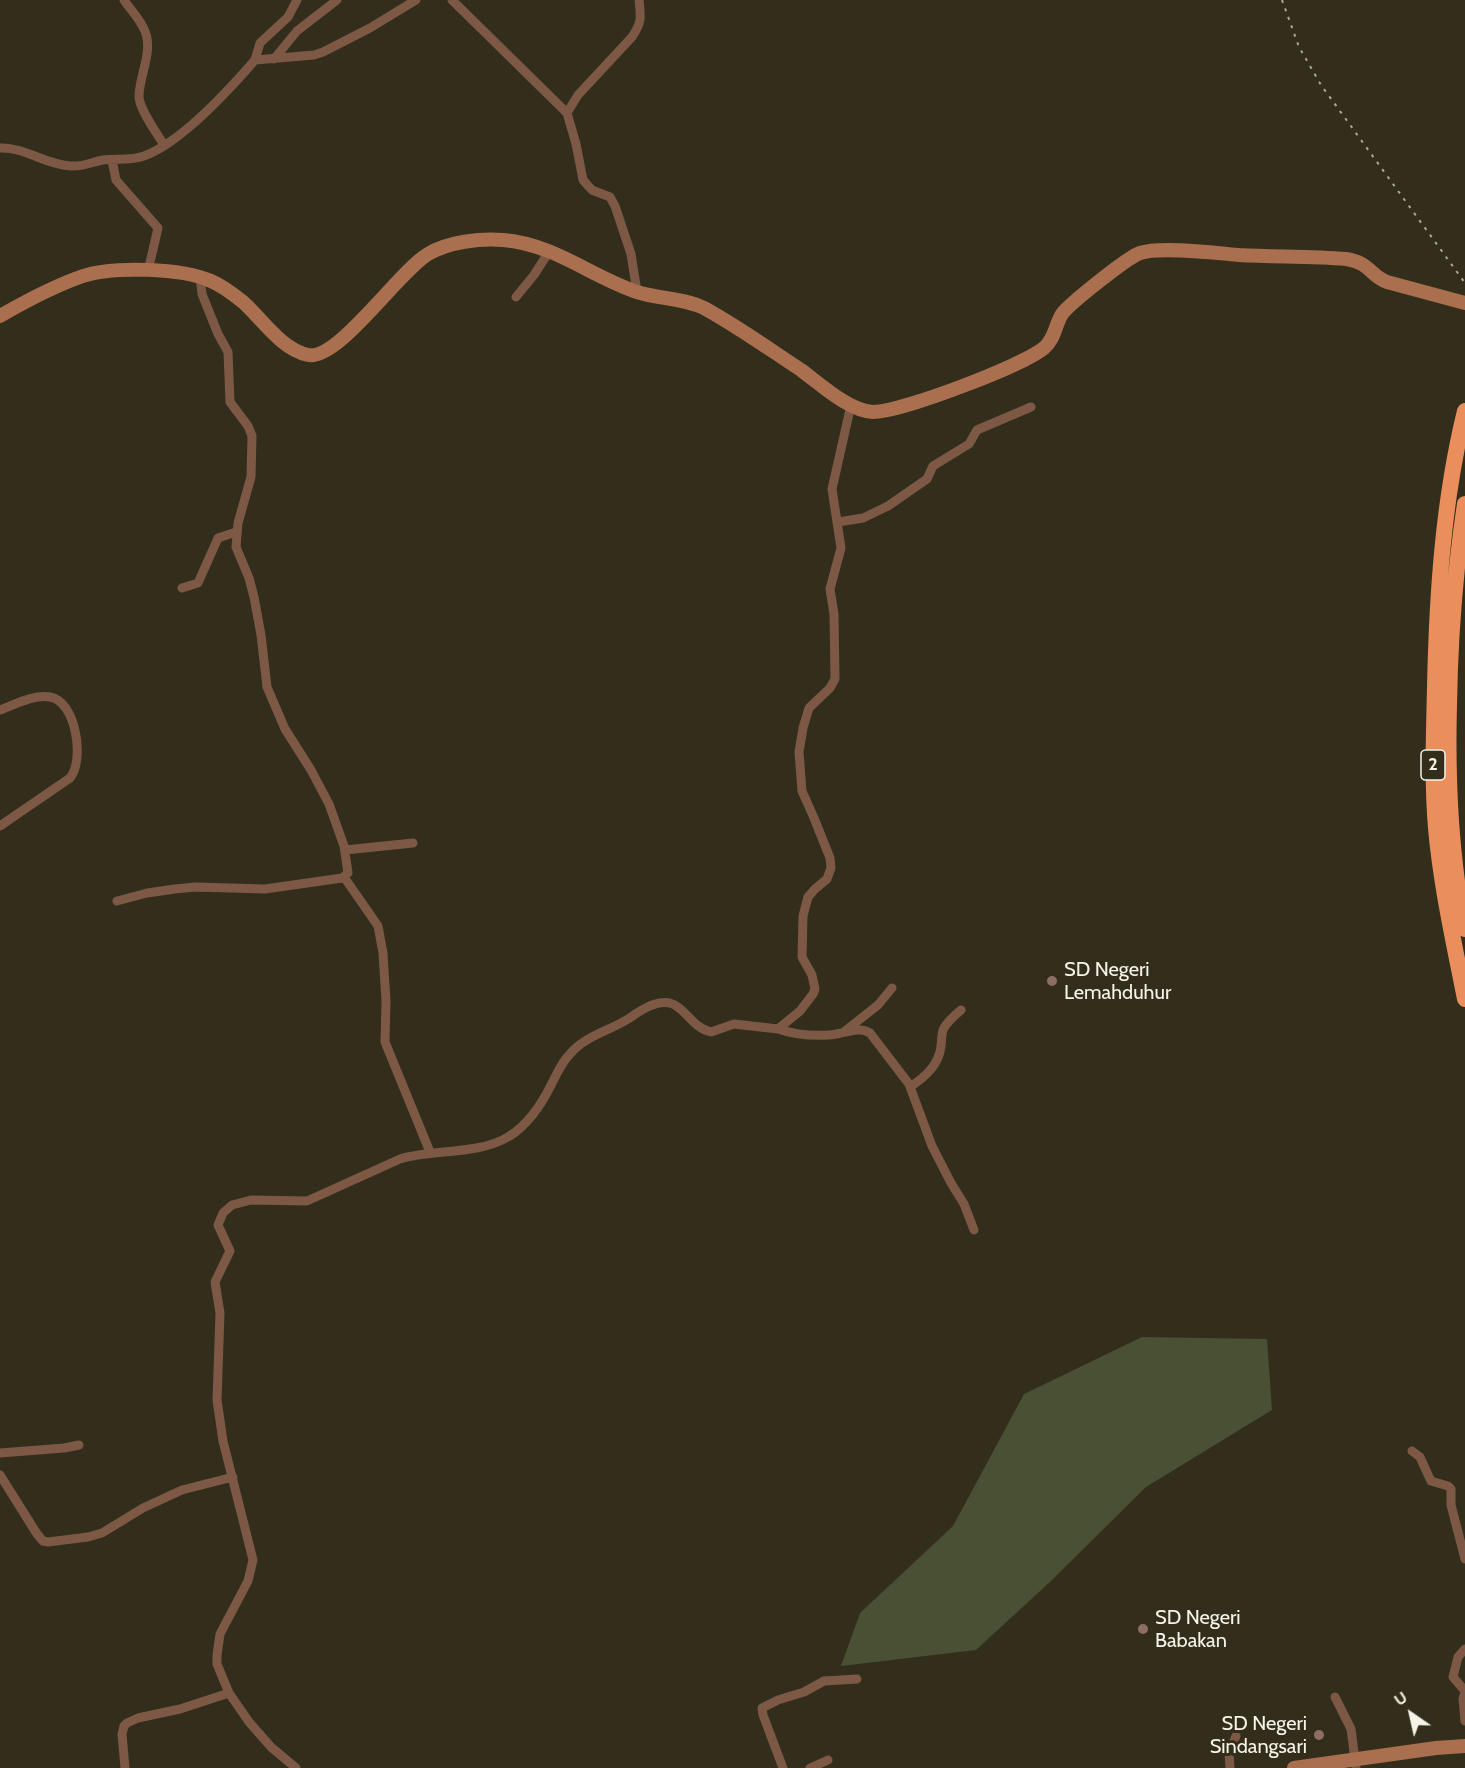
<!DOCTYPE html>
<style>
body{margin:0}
#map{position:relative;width:1465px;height:1768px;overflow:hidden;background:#332d1c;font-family:Cabin,sans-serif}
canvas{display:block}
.north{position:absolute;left:1381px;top:1684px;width:60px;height:60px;-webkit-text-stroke:4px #332d1c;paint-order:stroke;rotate:326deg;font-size:16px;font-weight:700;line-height:24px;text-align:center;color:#f7f3e8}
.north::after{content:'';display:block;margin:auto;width:21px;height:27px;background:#f7f3e8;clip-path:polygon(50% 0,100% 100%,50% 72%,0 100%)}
</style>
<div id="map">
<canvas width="1465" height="1768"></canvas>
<div class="north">U</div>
</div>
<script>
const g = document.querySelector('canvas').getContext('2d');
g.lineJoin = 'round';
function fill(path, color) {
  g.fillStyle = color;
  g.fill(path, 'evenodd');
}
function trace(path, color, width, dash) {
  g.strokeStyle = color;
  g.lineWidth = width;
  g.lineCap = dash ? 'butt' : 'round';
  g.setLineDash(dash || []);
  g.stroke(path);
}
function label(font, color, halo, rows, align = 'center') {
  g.font = font + ' Cabin,sans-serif';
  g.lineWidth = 6;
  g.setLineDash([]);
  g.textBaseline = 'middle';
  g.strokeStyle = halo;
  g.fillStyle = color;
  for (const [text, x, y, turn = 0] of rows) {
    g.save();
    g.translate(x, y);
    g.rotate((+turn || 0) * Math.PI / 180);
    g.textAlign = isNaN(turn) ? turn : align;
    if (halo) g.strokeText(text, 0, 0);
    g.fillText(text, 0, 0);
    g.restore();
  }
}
fill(new Path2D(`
 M1142 1337 1267 1339 1272 1410 1146 1487 1051 1581 976 1650 841 1666 860 1613 953 1526 1024 1394Z`), '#495034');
trace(new Path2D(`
 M124 0C130 9 138 17 143 27 155 48 140 73 139 95 138 108 157 133 164 145
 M452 0 567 113
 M274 59 297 31 337 0
 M255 60 260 43 288 17 297 0
 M0 148C25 147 46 165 71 166 82 167 92 162 103 160 117 158 130 161 144 156 180 143 229 90 255 60L314 55 323 52 370 28 416 0
 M112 160 116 180 158 228 148 271
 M637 292 631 254 615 206 610 197 592 190 583 180 576 144 567 113 578 95 632 37C642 22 641 18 639 0
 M516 297 534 275 550 250
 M838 522 863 518 888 506 927 479 933 466 969 444 977 430 1031 407
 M182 588 198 583 218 538 236 532
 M0 710C14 705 34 694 50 697 76 701 85 760 70 778L0 826
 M345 850 413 843
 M344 877 378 926 383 953 386 1001 385 1042 430 1152
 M117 901 147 893 175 889 195 887 265 889 342 878 348 873 344 846 329 804 311 770 285 729 267 687 261 635 254 597 249 578 236 547 238 523 251 477 252 436 248 426 230 402 228 352 218 334 202 294 200 277
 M778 1029C795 1035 811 1036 829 1035 842 1035 859 1025 870 1033L909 1084 932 1146 951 1183 964 1204 974 1230
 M845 1031 878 1005 892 988
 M910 1087C925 1077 939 1065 941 1046 942 1039 941 1034 944 1028 948 1021 955 1015 961 1010
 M1412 1451 1420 1457 1431 1481 1448 1486 1451 1489V1505L1465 1559
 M0 1453 64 1448 79 1445
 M0 1475 37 1534 43 1541 48 1542 88 1537 102 1533 143 1508 182 1490 233 1477
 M1465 1649 1458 1657 1453 1677 1465 1691
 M1465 1692 1463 1699 1465 1721
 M1335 1697 1351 1729 1356 1768
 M125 1768 122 1734 124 1726 127 1723 138 1718 180 1709 229 1693
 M296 1768 271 1747 249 1722 229 1693 217 1664V1655L220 1634 248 1581 253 1560 223 1441 217 1400 220 1313 215 1282 230 1251 218 1225 223 1213 232 1205 251 1200 307 1201 400 1159C433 1149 478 1155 508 1137 526 1127 542 1104 551 1085 557 1074 561 1063 570 1054 585 1036 609 1031 628 1019 640 1011 655 1000 670 1003 685 1007 691 1027 711 1032L734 1024 778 1029 800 1011 813 994 815 989 812 975 802 957 803 916 808 897 815 889 827 879 831 868 830 858 814 818 802 791 799 752 803 728 809 708 830 688 835 679 834 614 830 589 841 548 832 489 851 405
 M783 1768 763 1715 762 1708 778 1700 804 1692 824 1681 857 1679
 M810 1768 828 1760
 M1230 1768 1229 1753 1236 1736`), '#7d5844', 9);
trace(new Path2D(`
 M0 316C26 301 54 286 83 276 113 266 182 268 211 281 223 286 233 294 243 302 262 319 281 349 308 355 338 361 399 271 428 254 448 242 480 238 503 240 554 244 590 276 637 292 659 299 684 298 704 308 737 326 769 349 801 370 820 384 849 411 873 412 901 412 1022 366 1044 348 1055 339 1055 325 1062 314 1069 304 1128 257 1140 253 1160 246 1216 253 1239 255 1275 257 1311 256 1346 259 1371 263 1369 275 1387 282L1465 303
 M1294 1768 1436 1748 1465 1746`), '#a96f4f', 14);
trace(new Path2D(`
 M1465 411C1443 501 1437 594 1435 687 1434 734 1432 781 1436 828 1441 885 1454 943 1465 999
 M1465 504C1455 571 1450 638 1449 705 1447 780 1450 855 1465 929`), '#ea8f5c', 16);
trace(new Path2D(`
 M1282 0 1299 47 1321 85 1465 283`), '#aba799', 2, [3, 6]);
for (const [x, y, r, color] of [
 [1052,981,6,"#8d6e63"],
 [1143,1629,6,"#8d6e63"],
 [1319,1735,6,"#8d6e63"]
]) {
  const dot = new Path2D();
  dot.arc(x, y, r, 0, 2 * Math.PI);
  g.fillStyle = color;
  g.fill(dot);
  trace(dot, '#332d1c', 2);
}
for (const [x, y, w] of [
 [1433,765,24]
]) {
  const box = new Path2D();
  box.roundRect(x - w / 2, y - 15, w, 30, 4.5);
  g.fillStyle = '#332d1c';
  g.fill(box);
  trace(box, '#f7f3e8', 1.5);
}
label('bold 18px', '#f7f3e8', null, [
 ["2",1433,765]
]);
label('20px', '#f7f3e8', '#332d1c', [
 ["SD Negeri",1064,970],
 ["Lemahduhur",1064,993],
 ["SD Negeri",1155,1618],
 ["Babakan",1155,1641],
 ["SD Negeri",1307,1724,"right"],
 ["Sindangsari",1307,1747,"right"]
], 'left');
</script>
